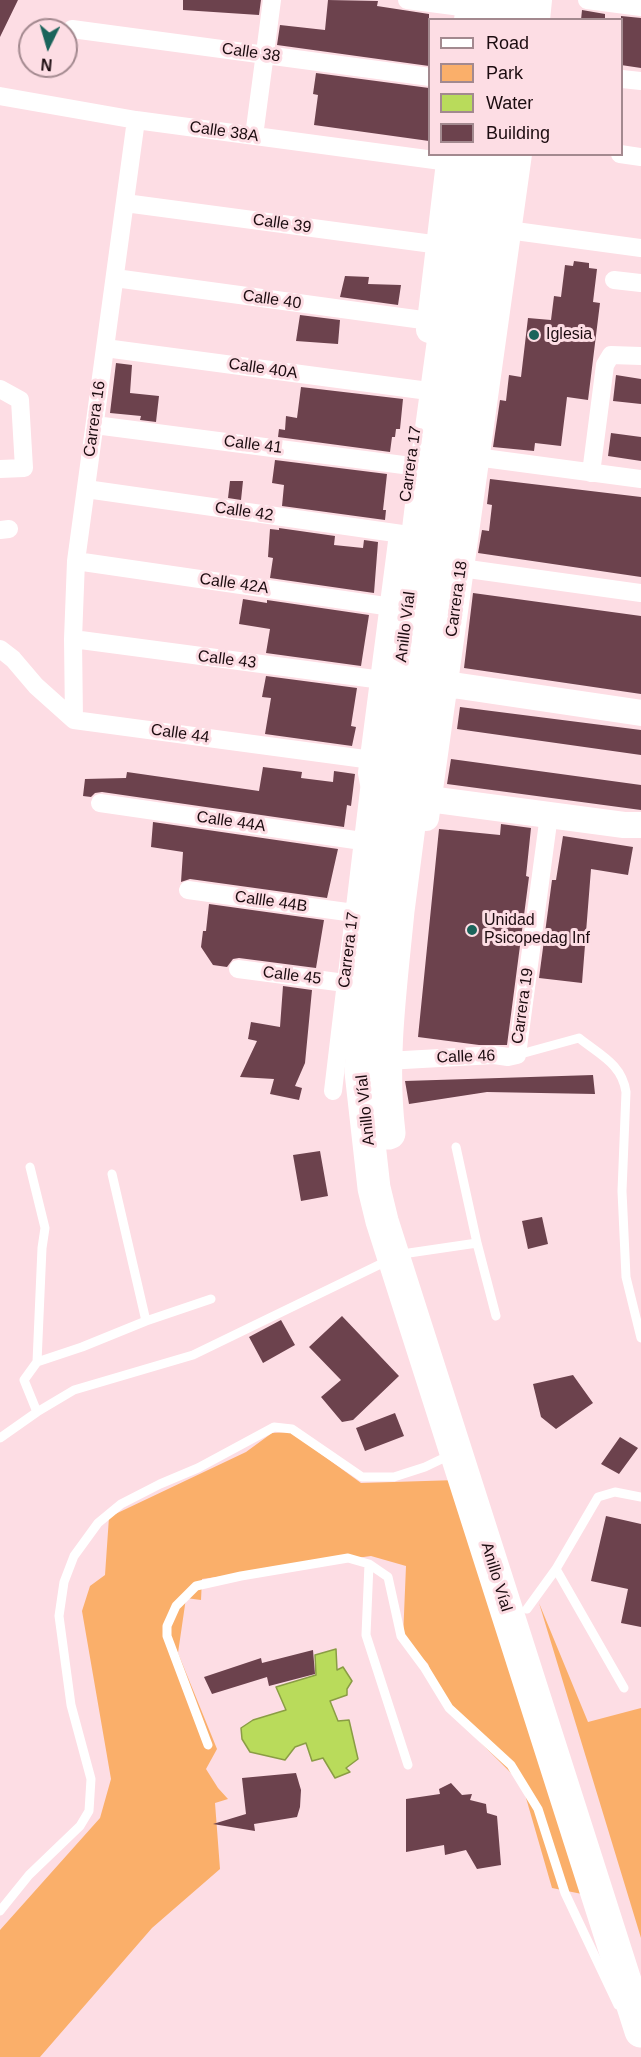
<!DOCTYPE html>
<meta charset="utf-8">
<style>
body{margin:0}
#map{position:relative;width:641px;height:2057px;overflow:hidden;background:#fddde4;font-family:Helvetica,sans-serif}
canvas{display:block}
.legend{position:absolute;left:428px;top:18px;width:195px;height:138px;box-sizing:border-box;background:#fddde4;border:2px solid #a3898f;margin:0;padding:8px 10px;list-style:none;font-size:18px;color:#1c0c10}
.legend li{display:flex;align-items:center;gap:12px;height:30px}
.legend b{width:30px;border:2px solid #a3898f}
.north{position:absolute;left:18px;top:18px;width:60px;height:60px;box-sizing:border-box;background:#fddde4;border:2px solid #a3898f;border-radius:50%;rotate:185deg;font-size:16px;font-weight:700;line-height:24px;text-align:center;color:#1c0c10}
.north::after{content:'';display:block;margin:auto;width:21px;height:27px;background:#1b645b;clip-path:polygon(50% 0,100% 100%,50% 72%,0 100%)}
</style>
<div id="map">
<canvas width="641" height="2057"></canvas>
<ul class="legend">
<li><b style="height:8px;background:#fff"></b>Road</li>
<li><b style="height:16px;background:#faaf6a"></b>Park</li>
<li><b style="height:16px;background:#b9db5b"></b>Water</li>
<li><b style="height:16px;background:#6c424d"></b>Building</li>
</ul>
<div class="north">N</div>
</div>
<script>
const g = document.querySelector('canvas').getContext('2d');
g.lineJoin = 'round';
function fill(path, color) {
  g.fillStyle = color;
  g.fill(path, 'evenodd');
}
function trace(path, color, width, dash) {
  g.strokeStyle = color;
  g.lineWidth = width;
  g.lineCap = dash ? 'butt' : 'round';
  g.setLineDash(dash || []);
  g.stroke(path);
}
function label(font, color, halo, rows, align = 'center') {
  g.font = font + ' Helvetica,sans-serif';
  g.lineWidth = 6;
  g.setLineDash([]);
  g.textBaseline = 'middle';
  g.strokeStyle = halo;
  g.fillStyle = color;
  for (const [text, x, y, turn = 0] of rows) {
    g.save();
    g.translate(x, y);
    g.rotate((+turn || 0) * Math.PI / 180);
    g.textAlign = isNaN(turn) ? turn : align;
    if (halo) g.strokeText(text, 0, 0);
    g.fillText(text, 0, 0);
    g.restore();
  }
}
fill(new Path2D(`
 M291 1432 361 1483 457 1480 582 1894 552 1888 522 1784 444 1706 428 1664 403 1638 406 1566 371 1556 202 1579 201 1600 186 1598 178 1653 217 1749 206 1769 218 1788 228 1799 215 1803 220 1869 152 1928 40 2057H0V1930L100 1818 111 1779 82 1611 90 1586 105 1575 109 1517 246 1452 272 1433Z
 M539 1603 588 1722 641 1708V1938Z`), '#faaf6a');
const water = new Path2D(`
 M336 1649 337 1670 343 1667 352 1681 347 1689V1695L330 1701 338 1721 349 1720 358 1759 346 1768 350 1772 335 1778 323 1758 312 1761 306 1743 295 1747 285 1760 250 1752 242 1739 241 1728 253 1720 286 1710 276 1687 316 1675 315 1655Z`);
fill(water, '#b9db5b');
trace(water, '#8a9d44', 1.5);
fill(new Path2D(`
 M0 0H18L0 37Z
 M183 0H261L259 15 183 10Z
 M328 0 378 1 377 6 429 14V66L277 45 280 25 325 30Z
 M582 10 605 14V20H581Z
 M621 16 641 18V68L621 65Z
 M316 73 429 88V141L314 125 318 95 313 94Z
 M574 261 589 263V268L597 269 593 302 600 303 588 400 567 397 561 446 535 443 534 451 493 447 500 400 506 401 509 375 521 377 528 318 551 320 554 296 561 297 565 265 573 266Z
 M345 276 369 277 368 284 401 285 398 305 340 297Z
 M300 315 340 320 338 344 296 341Z
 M116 363 132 365 130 393 159 396 156 422 140 420 141 416 110 413Z
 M616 375 641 379V404L613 401Z
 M301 387 403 399 400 429H396L395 437H392L390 452 278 437 279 429 285 430 286 416 297 418Z
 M611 433 641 437V461L608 456Z
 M275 460 387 474 383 510H386L385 520 282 506 284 485 272 483Z
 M490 479 641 497V577L478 553 482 530 489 531 492 505 487 504Z
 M230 481H243L241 500 228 498Z
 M279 528 335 536 334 545 363 548 364 540 378 542 374 593 270 578 273 558 268 557 270 529 279 530Z
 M473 593 641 616V694L464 668Z
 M243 599 267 603V600L369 615 361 666 266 653 270 629 239 624Z
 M266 676 357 688 351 726 356 727 352 746 265 734 271 698 262 697Z
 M460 707 641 730V755L457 729Z
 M451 759 641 785V810L447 784Z
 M263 767 302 772 301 778 333 782 334 771 355 774 351 806 347 805 344 827 102 792 95 793 91 797 83 796 85 779 126 778 127 772 259 791Z
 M153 822 338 849 327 898 190 879 181 882 183 852 151 847Z
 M501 824 531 828 526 876 529 877 507 1045H479L418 1037 439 829 500 835Z
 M563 836 633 847 628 875 591 869 582 983 539 978 552 880H556Z
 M209 904 324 920 316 968 239 958 233 959 227 967 213 965 201 947 203 931H206Z
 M283 986 312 990 305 1063 295 1086 302 1088 299 1100 270 1094 274 1079 240 1077 257 1041 248 1039 251 1022 280 1027Z
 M593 1075 595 1094 487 1092 409 1104 405 1081Z
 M320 1151 328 1196 301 1201 293 1155Z
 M542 1217 548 1244 528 1249 522 1221Z
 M342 1316 399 1376 353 1420 342 1422 321 1397 341 1380 309 1347Z
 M281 1320 295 1345 263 1363 249 1337Z
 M573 1375 593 1403 556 1429 541 1417 533 1384Z
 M395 1413 404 1436 365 1451 356 1428Z
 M620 1437 638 1448 619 1474 601 1464Z
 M606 1516 641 1524V1627L621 1623 628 1589 591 1581Z
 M313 1650 315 1674 269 1686 267 1677 212 1694 204 1677 261 1658 262 1663Z
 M296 1773 301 1790 300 1807 297 1817 254 1824 255 1831 213 1824 246 1814 242 1778Z
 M451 1783 462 1795 472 1794 470 1800 486 1804 487 1813 497 1816 501 1865 477 1869 466 1850 445 1855 444 1845 406 1852V1799L440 1794 439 1789Z`), '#6c424d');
trace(new Path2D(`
 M517 1055 579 1038C600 1055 622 1064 626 1092L622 1191 626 1277 641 1338
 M456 1147 477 1243
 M30 1167 45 1228 42 1248 37 1362
 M112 1174 146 1321
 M409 1253 477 1243 496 1316
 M37 1412 24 1380 37 1362 82 1347 146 1321 211 1299
 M0 1438 37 1412 74 1390 193 1355 389 1260
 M369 1564 366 1635 408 1765
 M556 1569 624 1688
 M527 1609 556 1569 598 1497 615 1492 641 1497
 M208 1745 167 1636V1626L176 1606 196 1586 241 1576 348 1558 369 1564 388 1577 401 1636 424 1667 449 1708 511 1765 538 1809 565 1893 618 2005
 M0 1911 29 1875 80 1826 89 1811 91 1779 71 1705 59 1616 64 1582 74 1556 98 1523 121 1504 160 1484 198 1468 274 1427 292 1429 362 1477H394L425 1467 450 1455`), '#fff', 9);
trace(new Path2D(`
 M407 0 469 8
 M587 0 641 7
 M72 29 430 77
 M622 79 641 81
 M0 96 136 120 449 162
 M254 136 272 0
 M620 154 641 157
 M125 203 440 245
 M508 230 641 248
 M115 278 430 321
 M614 280 641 283
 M105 348 421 390
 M0 389 20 400 24 468 0 469
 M95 425 411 466
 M476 457 641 479
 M591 473 605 365 611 355 641 356
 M86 489 402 534
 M0 530 9 529
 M76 561 392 607
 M461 568 641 593
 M73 639 382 680
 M0 649 13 659 36 686 74 720 372 760
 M74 720 73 639 76 561 136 120
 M100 803 362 841
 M188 890 354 913
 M238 969 345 983
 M386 1061 494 1055 508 1057 517 1055 549 815
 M333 1091 369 790`), '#fff', 18);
trace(new Path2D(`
 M467 20 470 0
 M537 20 539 0
 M429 330 450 154
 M446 684 641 713
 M429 799 624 825H641
 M378 811 371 773 401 542
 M426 818 519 154`), '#fff', 26);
trace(new Path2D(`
 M487 20 490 0
 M514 20 517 0
 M469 154 425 476 372 911 361 1072 374 1188 382 1221 641 2031
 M389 1133C380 1060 391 984 398 911L496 154`), '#fff', 33);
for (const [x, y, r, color] of [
 [534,335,6,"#1b645b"],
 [472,930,6,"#1b645b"]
]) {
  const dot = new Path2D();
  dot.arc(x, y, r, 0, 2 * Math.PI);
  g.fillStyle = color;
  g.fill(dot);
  trace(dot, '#fddde4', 2);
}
label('16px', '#1c0c10', '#fddde4', [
 ["Calle 38",251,53,8],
 ["Calle 38A",224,132,8],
 ["Calle 39",282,224,8],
 ["Calle 40",272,300,8],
 ["Calle 40A",263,369,8],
 ["Carrera 16",95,419,-82],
 ["Calle 41",253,445,7],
 ["Carrera 17",411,464,-82],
 ["Calle 42",244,512,8],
 ["Calle 42A",234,584,8],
 ["Carrera 18",457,599,-82],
 ["Anillo Víal",406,627,-83],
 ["Calle 43",227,660,7],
 ["Calle 44",180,734,8],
 ["Calle 44A",231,822,8],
 ["Callle 44B",271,902,8],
 ["Carrera 17",349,950,-83],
 ["Calle 45",292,976,7],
 ["Carrera 19",523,1006,-82],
 ["Calle 46",466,1057,-2],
 ["Anillo Víal",366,1110,-96],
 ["Anillo Víal",496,1577,73]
]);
label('16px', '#1c0c10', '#fddde4', [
 ["Iglesia",546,335],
 ["Unidad",484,921],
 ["Psicopedag Inf",484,939]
], 'left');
</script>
